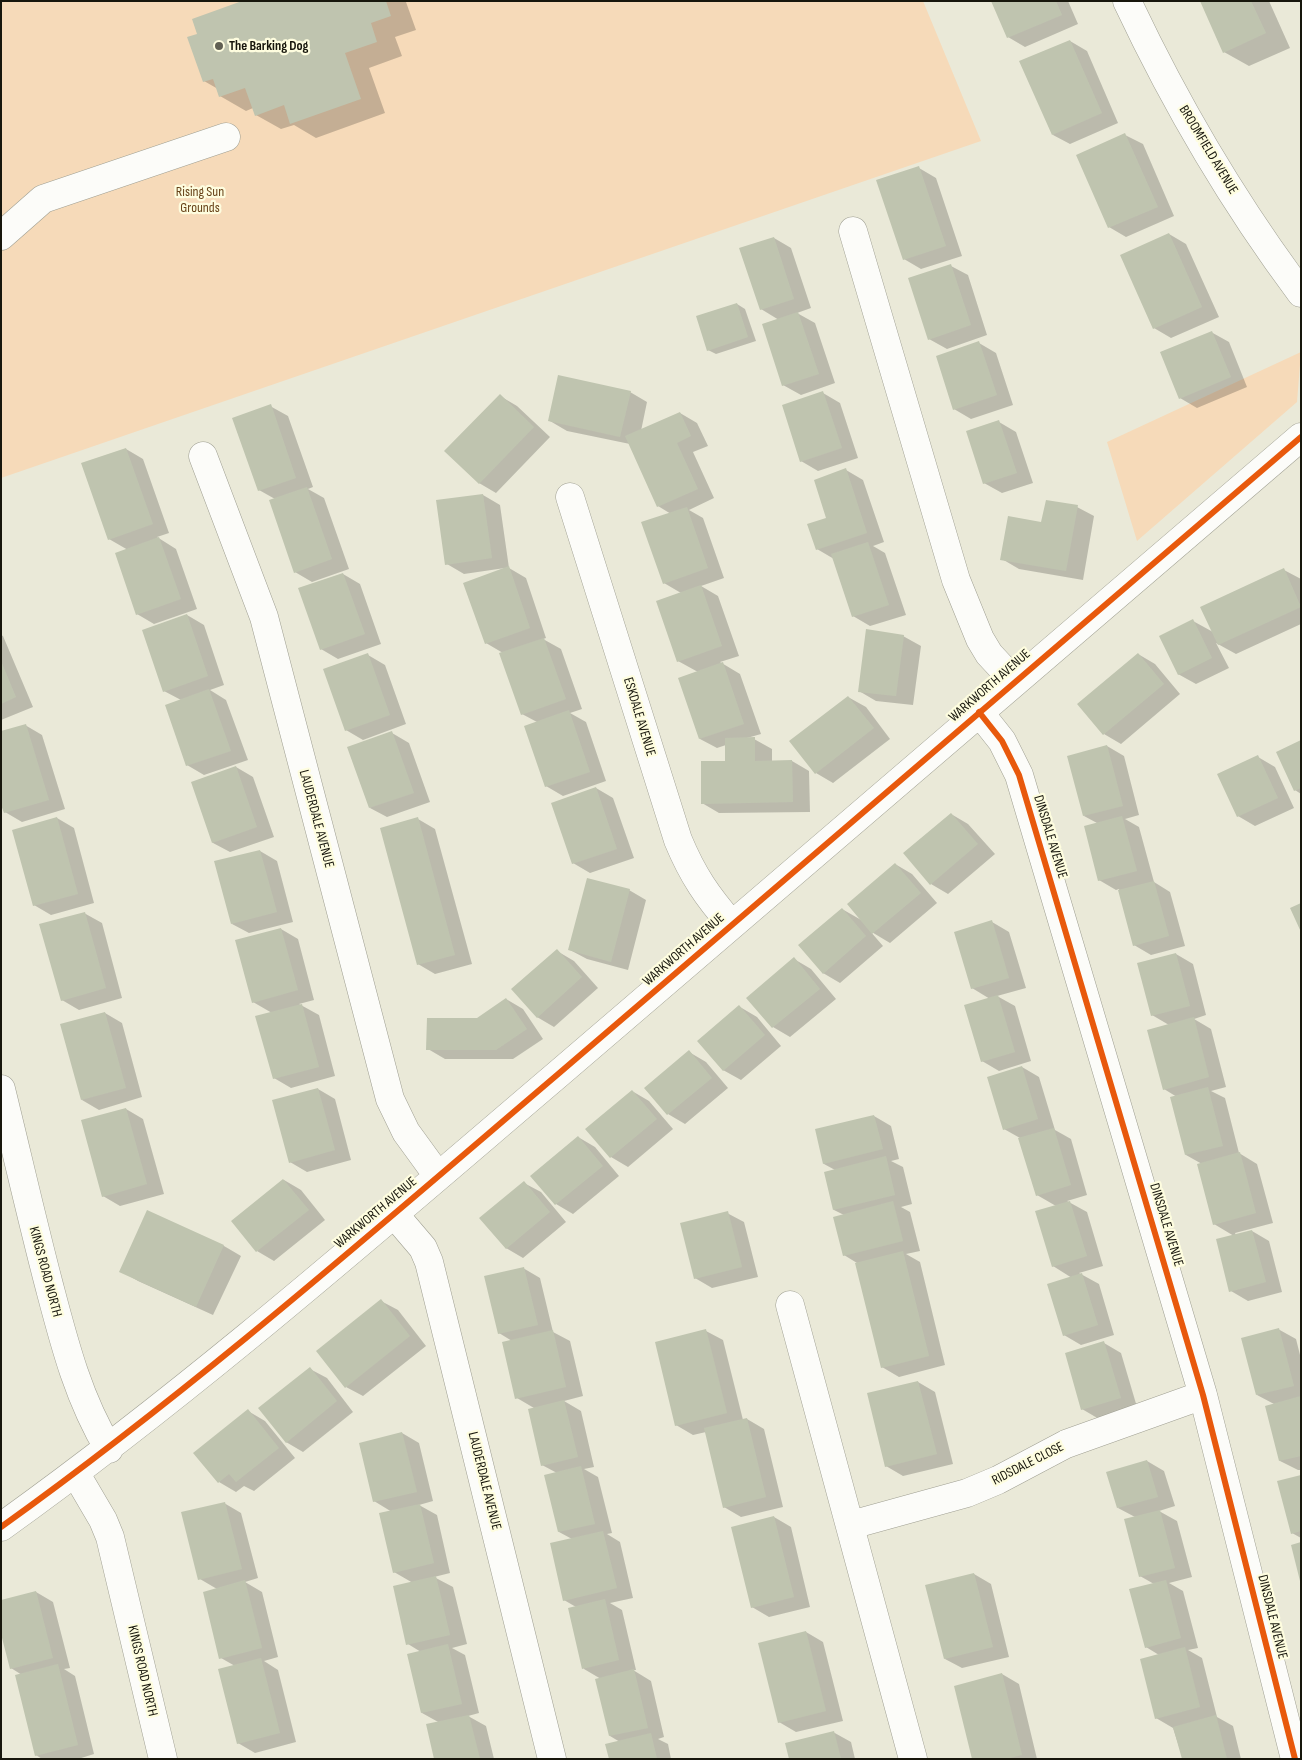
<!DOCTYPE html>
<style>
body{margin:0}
#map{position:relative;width:1302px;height:1760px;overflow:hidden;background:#eae9d8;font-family:"Sofia Sans Condensed",sans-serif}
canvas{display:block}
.frame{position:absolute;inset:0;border:2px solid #17160c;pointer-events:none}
</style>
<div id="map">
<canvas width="1302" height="1760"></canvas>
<div class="frame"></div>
</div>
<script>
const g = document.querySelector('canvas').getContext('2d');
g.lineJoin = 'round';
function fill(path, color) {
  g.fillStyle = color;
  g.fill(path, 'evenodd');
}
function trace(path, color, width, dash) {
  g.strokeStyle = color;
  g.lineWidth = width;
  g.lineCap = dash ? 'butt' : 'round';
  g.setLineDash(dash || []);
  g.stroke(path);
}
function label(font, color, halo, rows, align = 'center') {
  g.font = font + ' "Sofia Sans Condensed",sans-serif';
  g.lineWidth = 4.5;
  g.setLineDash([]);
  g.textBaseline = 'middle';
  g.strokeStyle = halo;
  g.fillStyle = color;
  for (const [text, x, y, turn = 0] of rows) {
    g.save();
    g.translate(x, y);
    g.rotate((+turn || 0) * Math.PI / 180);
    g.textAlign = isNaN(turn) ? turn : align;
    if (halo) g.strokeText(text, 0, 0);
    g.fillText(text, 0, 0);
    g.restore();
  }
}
fill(new Path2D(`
 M1 1H923L981 141 1 478Z
 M1301 352 1297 402 1137 541 1107 442Z`), '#f6dab9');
fill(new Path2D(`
 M246 1 406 2 416 30 395 37 402 56 369 68 385 113 316 138 294 125 281 129 256 115 253 108 246 111 220 96 218 89 204 81 199 35Z
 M992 1H1068L1078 24 1025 47 1008 37Z
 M1201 1H1269L1290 48 1249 66 1224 52Z
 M1070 41 1087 51 1118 123 1070 144 1053 135Z
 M1125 135 1143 144 1174 216 1126 237 1109 227Z
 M919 168 936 178 962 256 921 269 904 259Z
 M1169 234 1186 244 1219 317 1171 338 1154 328Z
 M774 238 791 248 811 308 797 313 815 323 835 383 801 395 783 385 779 320 761 309Z
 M951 266 968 275 987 335 947 349 929 339Z
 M737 304 745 309 756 341 716 354 708 350Z
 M1211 332 1229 342 1247 387 1197 408 1180 398Z
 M979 343 996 353 1013 405 971 419 954 409Z
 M630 392 647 402 641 431 680 413 697 423 708 446 693 452 714 498 689 510 703 518 724 578 701 586 718 596 739 656 720 662 740 674 761 734 747 738 754 739 772 749V762L792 761 809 771 810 812 719 813 702 803 727 762 726 745 717 748 700 739 698 672 678 661 681 593 664 583 671 514 658 506 630 444 567 431 550 421Z
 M823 393 840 403 858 458 818 471 801 461Z
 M500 396 517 406 550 437 496 493 479 483Z
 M270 406 288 416 313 487 308 489 324 498 349 569 312 582 295 572 275 499 259 490Z
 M999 422 1016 432 1033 483 1002 493 984 483Z
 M126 449 143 459 169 533 157 537 176 549 197 609 154 624 137 614 128 550 109 539Z
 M846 470 863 480 884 542 873 546 885 553 906 615 870 626 853 616 834 559 817 549Z
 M483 495 500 505 509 568 526 578 546 638 543 639 561 649 582 709 570 713 586 722 606 781 563 796 546 786 537 722 522 714 503 653 486 643 505 568 464 574 447 564 437 501Z
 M1077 507 1094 516 1083 580 1019 569 1002 559 1042 524Z
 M1284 570 1301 579V624L1236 654 1216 643 1229 668 1196 684 1178 674 1193 621 1213 632Z
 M343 574 360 584 381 644 338 659 321 649Z
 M187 615 204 625 224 685 210 690 226 700 248 760 204 775 187 765 181 700 164 691Z
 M1 635 3 636 33 707 1 720Z
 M903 636 921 646 913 705 876 701 859 691Z
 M1138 654 1155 664 1180 694 1121 744 1104 734Z
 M368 655 385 665 406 724 363 740 346 730Z
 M848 697 866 707 890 739 833 783 816 773Z
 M25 725 42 735 65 809 22 822 5 812Z
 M392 733 409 743 430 802 387 817 370 808Z
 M1301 742V794L1295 790Z
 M1107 746 1124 756 1139 815 1125 819 1139 827 1154 882 1170 892 1185 946 1151 955 1134 945 1119 889 1116 890 1099 880 1097 823 1084 816Z
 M1258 757 1275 767 1294 808 1255 826 1238 816Z
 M236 767 253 777 274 837 230 852 213 843 193 783Z
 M596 788 613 798 634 858 590 873 573 863Z
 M951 814 968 824 995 854 948 894 931 884Z
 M57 818 74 828 94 903 51 915 34 905Z
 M418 819 435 829 472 964 435 974 418 964Z
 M260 851 277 861 293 922 249 933 232 924Z
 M895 864 912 874 937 903 890 943 870 931 883 946 840 983 823 973 842 909 863 921Z
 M629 890 646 900 628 970 587 959 570 950Z
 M84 913 102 923 122 998 79 1010 62 1000Z
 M992 922 1009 932 1026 988 997 996 1015 1006 1031 1061 999 1071 982 1061 990 999 972 988Z
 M281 929 298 939 314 1000 299 1004 319 1015 335 1076 291 1088 274 1078 272 1013 253 1002Z
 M557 951 574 961 598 988 554 1027 537 1017Z
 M1176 954 1193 964 1206 1015 1194 1019 1211 1029 1226 1087 1211 1091 1225 1098 1239 1153 1257 1164 1273 1223 1235 1233 1236 1235 1252 1231 1269 1241 1282 1292 1248 1301 1231 1291 1234 1236 1214 1224 1202 1164 1186 1155 1177 1097 1164 1089 1169 1025 1152 1015Z
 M794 959 811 969 836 999 790 1037 773 1027 748 998Z
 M506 999 523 1009 543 1039 513 1059H445L428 1049 477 1019Z
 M740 1007 757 1017 781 1046 741 1080 723 1070Z
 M105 1013 122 1023 142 1097 99 1110 82 1100Z
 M689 1052 706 1062 728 1088 685 1124 668 1114Z
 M1022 1067 1039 1077 1055 1130 1071 1139 1087 1195 1067 1201 1087 1212 1103 1266 1079 1273 1099 1284 1114 1335 1081 1345 1064 1335 1072 1278 1053 1266 1056 1206 1037 1195 1020 1138 1004 1129Z
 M318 1089 335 1099 351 1160 307 1172 290 1162Z
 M632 1091 649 1101 673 1129 628 1167 611 1157 587 1130Z
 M126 1109 143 1119 164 1194 120 1206 103 1196Z
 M874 1116 891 1126 899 1159 891 1161 903 1167 912 1204 901 1207 910 1212 920 1251 906 1254 920 1262 945 1365 899 1377 882 1367 857 1263 844 1255V1215L834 1210 835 1170 824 1164 816 1130Z
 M578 1137 595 1147 619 1176 573 1214 556 1204 532 1176Z
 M284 1180 301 1190 325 1220 274 1261 257 1251Z
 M524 1183 541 1192 566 1222 523 1258 506 1248Z
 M148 1212 224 1246 241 1256 213 1315 138 1281 121 1271Z
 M727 1213 744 1222 758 1277 712 1288 695 1278Z
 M523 1268 540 1278 553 1332 570 1341 583 1396 564 1401 581 1411 594 1467 584 1469 598 1477 612 1533 607 1534 620 1542 633 1598 610 1603 622 1610 636 1670H633L651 1681 664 1737 658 1739 668 1744 671 1759H610L620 1742 610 1736 601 1679 584 1669 569 1609 576 1607 564 1600 572 1539 559 1532 557 1473 542 1465 534 1408 517 1398 512 1341 499 1333Z
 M381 1301 398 1310 426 1346 363 1396 346 1387Z
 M1278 1329 1296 1339 1301 1359V1470H1298L1280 1461 1274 1404 1257 1395Z
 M706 1331 723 1340 743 1420 747 1419 764 1429 783 1507 741 1517 724 1507 706 1432 693 1435 676 1425Z
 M1104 1343 1121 1353 1137 1407 1099 1419 1082 1409Z
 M310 1369 327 1378 353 1412 303 1452 286 1442Z
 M918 1382 935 1392 953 1464 903 1476 886 1466Z
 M248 1411 265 1421 295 1458 254 1491 244 1486 236 1492 219 1482Z
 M402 1433 419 1443 433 1501 419 1505 437 1515 450 1573 434 1577 453 1587 467 1644 452 1648 465 1655 479 1713 468 1716 486 1726 494 1759H435L440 1723 422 1713 421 1652 408 1644 413 1583 394 1572 392 1512 374 1501Z
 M1147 1461 1164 1471 1175 1506 1159 1511 1177 1521 1192 1577 1169 1583 1183 1591 1198 1648 1188 1650 1202 1658 1217 1717 1233 1726 1241 1759H1183L1173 1728 1156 1718 1159 1655 1146 1647 1154 1584 1140 1576 1135 1517 1118 1508Z
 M1301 1476V1538L1292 1533Z
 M224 1503 241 1513 258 1578 245 1582 262 1592 278 1657 264 1661 278 1670 296 1742 255 1753 238 1743 235 1666 221 1658 217 1589 200 1579Z
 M774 1517 791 1527 810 1607 769 1617 752 1607Z
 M974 1574 991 1584 1009 1657 962 1668 945 1659Z
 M36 1592 53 1602 70 1668 64 1669 75 1676 94 1754 78 1759H42L36 1755 22 1675 11 1668Z
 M806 1632 823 1642 843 1721 796 1732 779 1722Z
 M1002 1674 1019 1684 1037 1759H973Z
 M833 1732 851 1742 855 1759H790Z`), '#0003');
fill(new Path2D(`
 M242 1H386L391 16 371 23 377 42 345 53 361 99 290 124 284 105 255 116 245 88 219 97 213 79 203 82 187 37 197 34 192 19Z
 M991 1H1056L1062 15 1007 38Z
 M1200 1H1251L1266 33 1223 53Z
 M1070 40 1102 113 1052 135 1019 61Z
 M1125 133 1158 207 1108 228 1076 155Z
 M919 166 946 246 903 260 876 180Z
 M1169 233 1202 307 1153 329 1120 255Z
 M774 237 794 299 760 310 739 248Z
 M951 264 971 325 928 340 908 278Z
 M737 303 748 337 707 351 696 316Z
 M798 312 819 374 782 386 762 324Z
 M1212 331 1231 377 1179 399 1160 352Z
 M979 341 997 395 953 410 936 356Z
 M558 375 631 391 620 437 548 421Z
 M823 391 842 448 800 462 782 405Z
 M500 394 534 427 479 484 444 451Z
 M271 404 296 478 258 491 232 418Z
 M680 412 691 436 677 443 698 489 657 507 625 436Z
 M999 420 1017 473 983 484 966 431Z
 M126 448 153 524 108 540 81 463Z
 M846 468 867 533 816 550 807 524 826 518 814 480Z
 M307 487 332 559 294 573 269 500Z
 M483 494 492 558 445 565 436 500Z
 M1046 500 1078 505 1066 571 1000 560 1008 516 1041 522Z
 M687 507 708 568 663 584 641 522Z
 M159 537 181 599 136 615 115 553Z
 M868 542 889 605 852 617 831 554Z
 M509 566 530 628 485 644 463 583Z
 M1284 568 1301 607 1218 645 1200 607Z
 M343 573 365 634 320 650 298 588Z
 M701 585 722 646 677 662 656 601Z
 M187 614 208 676 163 692 142 630Z
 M1193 619 1212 658 1178 675 1159 636Z
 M866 629 904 635 896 696 858 692Z
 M544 638 566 699 521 715 499 653Z
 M368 653 390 715 345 731 323 669Z
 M1138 653 1164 684 1103 735 1077 704Z
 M1 661 16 697 1 704Z
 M723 662 744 724 699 739 678 678Z
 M209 689 231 751 186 766 165 705Z
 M848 696 874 728 815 774 789 741Z
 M569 710 590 772 545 787 524 726Z
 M26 724 49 800 4 813 1 805V731Z
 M392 731 414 793 369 808 347 747Z
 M755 737V761L792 760 793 802 701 804V761H725V738Z
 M1301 740V788L1294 791 1276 752Z
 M1107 745 1123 806 1083 816 1067 756Z
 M1258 755 1278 798 1237 817 1217 774Z
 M236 766 257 827 212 843 191 782Z
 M596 787 617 849 572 864 551 803Z
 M951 813 978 844 930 885 903 853Z
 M1122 816 1137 871 1098 881 1084 826Z
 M57 817 78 894 33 906 12 830Z
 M418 817 455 955 417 965 380 828Z
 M260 850 277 912 231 924 214 861Z
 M895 863 921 893 872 934 847 904Z
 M587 878 630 889 611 962 568 950Z
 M1154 881 1169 936 1133 946 1118 890Z
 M1301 903V932L1290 908Z
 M842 908 866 936 823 974 798 945Z
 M85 912 106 988 61 1001 39 924Z
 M992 920 1009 978 971 989 954 932Z
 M281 928 298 990 252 1003 235 940Z
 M557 949 582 977 537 1018 511 989Z
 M1176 953 1190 1006 1151 1016 1137 963Z
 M794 957 820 989 772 1028 746 998Z
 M998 995 1015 1052 981 1062 964 1005Z
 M506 998 527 1029 496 1050H426L427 1018H477Z
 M302 1004 319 1067 273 1079 255 1016Z
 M739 1005 765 1035 723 1071 697 1041Z
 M105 1012 126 1088 81 1100 60 1024Z
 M1194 1017 1209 1077 1163 1090 1147 1030Z
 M689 1050 712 1078 667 1115 644 1088Z
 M1022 1066 1038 1119 1003 1130 987 1077Z
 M1208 1087 1223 1146 1185 1155 1170 1097Z
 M318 1088 335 1150 289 1163 272 1100Z
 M632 1090 657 1119 610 1158 585 1129Z
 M126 1108 147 1184 102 1197 81 1120Z
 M874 1115 883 1149 823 1164 815 1129Z
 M1054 1128 1071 1185 1036 1196 1018 1138Z
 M578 1136 603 1166 555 1205 530 1176Z
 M1240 1152 1256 1213 1213 1225 1197 1164Z
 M886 1156 895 1195 833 1210 824 1172Z
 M283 1179 309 1210 256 1252 231 1221Z
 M524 1181 550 1212 506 1249 479 1218Z
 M893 1201 903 1241 843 1256 833 1217Z
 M1070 1201 1087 1256 1052 1267 1035 1211Z
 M147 1210 224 1245 196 1307 119 1272Z
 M728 1211 742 1267 694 1279 680 1223Z
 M1252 1230 1266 1282 1229 1292 1216 1239Z
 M903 1251 929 1356 881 1368 855 1263Z
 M524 1267 538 1325 498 1334 484 1276Z
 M1082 1273 1098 1325 1063 1336 1047 1284Z
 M381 1299 410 1336 345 1388 316 1351Z
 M1279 1328 1294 1386 1256 1395 1241 1338Z
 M706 1329 727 1413 675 1426 655 1342Z
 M553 1330 566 1387 515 1399 502 1342Z
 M1104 1341 1121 1398 1081 1410 1065 1353Z
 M310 1367 337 1401 286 1443 258 1408Z
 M918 1381 937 1454 885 1467 867 1393Z
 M1301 1396V1456L1279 1461 1265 1406Z
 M564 1400 578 1457 541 1466 528 1409Z
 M248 1409 279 1448 236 1482 229 1474 218 1483 193 1453Z
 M747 1418 766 1497 723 1508 704 1428Z
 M402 1432 417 1492 373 1502 359 1443Z
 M1147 1460 1158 1497 1117 1508 1106 1472Z
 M581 1466 595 1524 558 1532 544 1475Z
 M1301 1475V1531L1291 1534 1277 1481Z
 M225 1502 242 1569 198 1580 181 1512Z
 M420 1504 434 1563 393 1573 379 1513Z
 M1160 1510 1175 1568 1139 1577 1124 1519Z
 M774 1516 794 1597 751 1608 731 1527Z
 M603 1531 617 1588 563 1601 550 1543Z
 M1301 1542V1581H1300L1291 1545Z
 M974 1573 993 1647 944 1659 925 1585Z
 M436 1576 450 1635 406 1645 393 1586Z
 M245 1580 262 1648 219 1659 203 1592Z
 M1166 1580 1181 1638 1145 1648 1129 1589Z
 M36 1591 53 1658 10 1669 1 1634V1600Z
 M605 1599 619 1660 582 1669 568 1608Z
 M806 1631 826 1711 778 1723 758 1643Z
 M448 1644 462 1704 421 1713 407 1654Z
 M1185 1647 1200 1707 1155 1719 1140 1659Z
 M261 1658 280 1733 237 1744 218 1669Z
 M58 1664 78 1745 35 1756 15 1675Z
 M634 1669 648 1728 609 1736 595 1679Z
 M1002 1673 1022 1755 1006 1759H972L954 1686Z
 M469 1715 480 1759H434L426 1724Z
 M1216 1715 1227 1759H1182L1173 1727Z
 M834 1731 841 1759H789L785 1743Z
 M651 1733 657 1759H609L605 1744Z`), '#bfc4af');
const minor = new Path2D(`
 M1127 1C1175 103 1233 202 1301 293
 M853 231 956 580 980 639 989 654 1014 681
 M1 236 43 199 226 137
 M203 456 264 617 390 1099 406 1132 438 1176
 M570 497 678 840C693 876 707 896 732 925
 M979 712 1002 741 1019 775 1203 1395 1295 1759
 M1 1089C17 1154 32 1220 49 1285 64 1342 78 1398 109 1449
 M394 1214 423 1248 429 1262 552 1759
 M790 1305 913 1759
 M76 1474 103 1520 110 1537 163 1759
 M851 1525 967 1493 998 1480 1066 1444 1203 1395
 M1 1527C195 1388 375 1230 557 1075 805 863 1052 649 1301 437`);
trace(minor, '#9f9f92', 29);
trace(minor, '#fcfcf9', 28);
trace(new Path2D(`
 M979 712 1002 741 1019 775 1203 1395 1295 1759
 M1 1527C195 1388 375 1230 557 1075 805 863 1052 649 1301 437`), '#e8590c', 6);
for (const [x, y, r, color] of [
 [219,46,5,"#616053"]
]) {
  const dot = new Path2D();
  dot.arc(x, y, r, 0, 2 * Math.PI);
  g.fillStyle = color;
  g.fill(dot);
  trace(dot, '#fefddf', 2);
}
label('bold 14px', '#17160c', '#fefddf', [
 ["The Barking Dog",229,46]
], 'left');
label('14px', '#17160c', '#fefddf', [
 ["BROOMFIELD AVENUE",1208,150,59],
 ["WARKWORTH AVENUE",990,686,-41],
 ["ESKDALE AVENUE",639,717,73],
 ["LAUDERDALE AVENUE",316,819,75],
 ["DINSDALE AVENUE",1050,837,73],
 ["WARKWORTH AVENUE",684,950,-41],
 ["WARKWORTH AVENUE",376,1213,-40],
 ["DINSDALE AVENUE",1166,1225,73],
 ["KINGS ROAD NORTH",45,1272,75],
 ["RIDSDALE CLOSE",1028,1464,-27],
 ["LAUDERDALE AVENUE",484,1481,76],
 ["DINSDALE AVENUE",1272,1617,76],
 ["KINGS ROAD NORTH",142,1671,77]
]);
label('14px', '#674218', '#fefddf', [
 ["Rising Sun",200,192],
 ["Grounds",200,208]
]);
</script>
